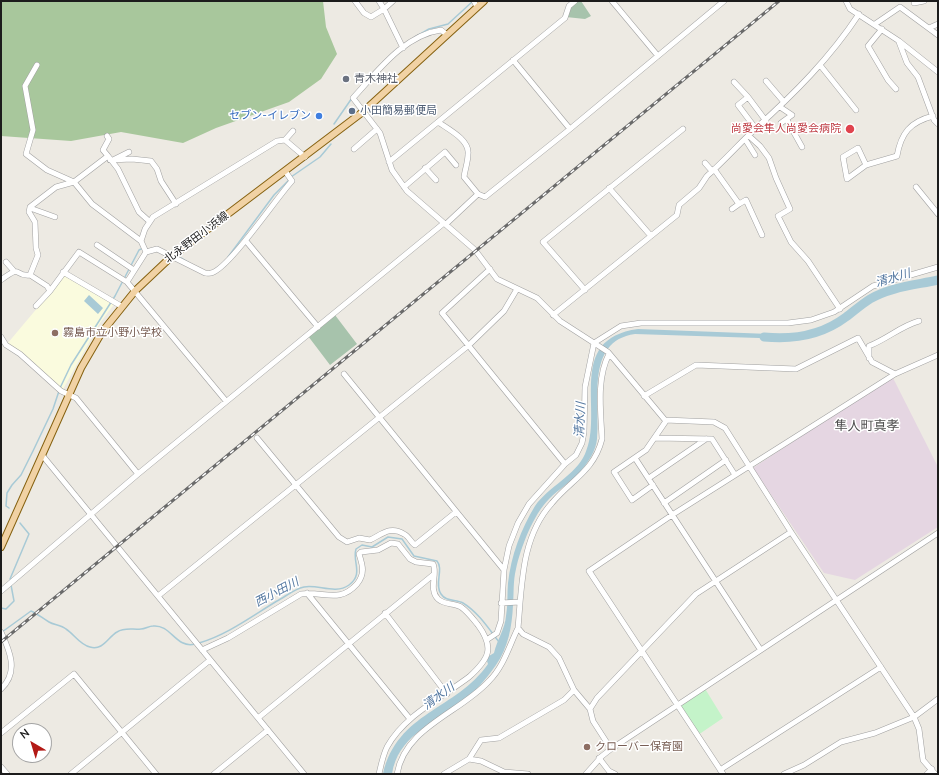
<!DOCTYPE html>
<meta charset="utf-8">
<style>
body{margin:0}
#map{position:relative;width:939px;height:775px;overflow:hidden;background:#edeae3;font-family:"Nunito Sans",sans-serif}
canvas{display:block}
.frame{position:absolute;inset:0;border:2px solid #1c1c1c;pointer-events:none}
.north{position:absolute;left:12px;top:723px;width:40px;height:40px;box-sizing:border-box;background:#fff;border:1px solid #a4a4a4;border-radius:50%;rotate:322deg;font-size:11px;font-weight:700;line-height:16px;text-align:center;color:#1c1c1c}
.north::after{content:'';display:block;margin:auto;width:14px;height:18px;background:#b31a16;clip-path:polygon(50% 0,100% 100%,50% 72%,0 100%)}
</style>
<div id="map">
<canvas width="939" height="775"></canvas>
<div class="frame"></div>
<div class="north">N</div>
</div>
<script>
const g = document.querySelector('canvas').getContext('2d');
g.lineJoin = 'round';
function fill(path, color) {
  g.fillStyle = color;
  g.fill(path, 'evenodd');
}
function trace(path, color, width, dash) {
  g.strokeStyle = color;
  g.lineWidth = width;
  g.lineCap = dash ? 'butt' : 'round';
  g.setLineDash(dash || []);
  g.stroke(path);
}
function label(font, color, halo, rows, align = 'center') {
  g.font = font + ' "Nunito Sans","Noto Sans JP",sans-serif';
  g.lineWidth = 3;
  g.setLineDash([]);
  g.textBaseline = 'middle';
  g.strokeStyle = halo;
  g.fillStyle = color;
  for (const [text, x, y, turn = 0] of rows) {
    g.save();
    g.translate(x, y);
    g.rotate((+turn || 0) * Math.PI / 180);
    g.textAlign = isNaN(turn) ? turn : align;
    if (halo) g.strokeText(text, 0, 0);
    g.fillText(text, 0, 0);
    g.restore();
  }
}
fill(new Path2D(`
 M892 376 938 467V527L855 580 824 573 753 468Z`), '#e5d6e2');
fill(new Path2D(`
 M65 275 115 303 100 323 62 391 7 344Z`), '#fafbde');
fill(new Path2D(`
 M1 1H323L326 27 337 54 321 79 289 102 216 128 183 143 121 132 71 141 1 136Z`), '#a8c79c');
fill(new Path2D(`
 M578 1H581L591 16 585 19 566 17 570 7Z
 M335 315 357 344 330 365 308 336Z`), '#a7c3ac');
fill(new Path2D(`
 M704 687 723 718 698 735 677 704Z`), '#c4f3c9');
fill(new Path2D(`
 M89 295 103 308 98 314 84 301Z
 M638 329 770 334 776 337 759 338 635 334C584 341 601 404 597 439 596 451 588 462 581 471 572 481 559 489 549 499 533 515 521 547 516 569 513 581 514 593 513 605 512 627 508 648 496 665 485 681 473 694 458 705 430 725 398 737 392 774H383C397 712 456 710 488 664L487 661 489 656 494 653C497 640 505 629 506 616 508 605 507 594 508 583 511 556 521 529 535 506 549 486 575 476 585 454 605 412 564 339 638 329Z`), '#a8cad6');
trace(new Path2D(`
 M415 37 429 29 448 24 472 2
 M334 124 352 98
 M291 177 320 157 331 144
 M228 257 274 195 289 180
 M181 258 189 263
 M60 388 71 365 115 296 139 250 141 249
 M9 508 6 506 7 493 12 485 21 475 33 451 53 409 59 391
 M10 579 29 534 20 523
 M1 608 6 609 14 601 11 585
 M2 632 31 611C38 614 42 618 49 622 54 625 61 625 66 629 74 634 80 645 90 647 103 651 108 637 117 632 125 627 133 630 141 629 145 629 149 626 153 626 171 624 176 649 195 644
 M199 643C227 635 252 616 277 601 285 597 294 589 304 587 318 584 335 595 349 585 364 574 352 562 356 549L362 545 372 547 388 537 402 539 414 556 437 561C444 569 434 584 441 594 446 602 456 599 463 603 478 612 489 629 499 642`), '#a8cad6', 1.5);
trace(new Path2D(`
 M764 337C794 340 822 335 846 317 854 311 862 304 870 299 890 287 916 285 938 280`), '#a8cad6', 9);
const minor = new Path2D(`
 M355 1 364 13 371 17 384 9 379 1
 M393 1 384 9 403 48
 M474 1 477 7
 M612 1 658 56
 M846 1 850 9 899 41 938 72
 M914 3 924 1
 M875 24 900 7 938 35
 M929 28 938 24
 M882 29 868 46 888 80 896 89
 M446 34 441 30C404 35 377 72 353 98L380 133 392 170 407 191 475 250 497 279 537 298 560 321 608 352 665 420 714 422 725 428 791 532 914 717 919 729 923 760 935 774
 M899 42 907 63 918 77 934 120 938 124
 M513 60 570 129
 M37 65 25 86 33 130 26 154 47 170 74 182 92 204 141 241 146 252
 M820 65 856 110
 M766 81 784 102
 M734 82 748 97 766 121
 M748 97 738 105 756 129
 M780 107 792 115 781 123
 M787 120 802 147
 M438 122C448 129 470 140 468 154 468 162 465 169 464 177L478 194 485 197 570 129 724 1
 M107 136 109 139 103 150 108 156
 M749 136 760 146 769 158 776 178 790 209 778 216 791 242 808 261 840 309
 M745 139 755 155
 M285 140 293 131
 M354 149 377 129
 M110 160 132 159 151 161 157 169 161 181 176 204
 M113 160 129 152
 M389 162 565 18 569 6 575 1
 M705 163 712 171
 M866 165 858 148 843 157 847 179 866 165 897 156C901 133 910 122 933 116
 M425 168 436 180
 M714 169 739 204 746 200 762 235
 M404 187 445 152 456 165
 M916 187 938 214
 M609 188 651 236
 M30 208 55 217
 M732 209 739 204
 M446 224 478 194
 M141 241 145 229 153 217 277 141 285 140 305 157
 M246 241 318 327
 M97 245 134 270
 M6 262 13 270
 M490 269 442 313 565 464
 M63 272 121 306
 M30 275 38 255 36 248 35 222 29 212 30 207 56 187 74 182 108 156 118 169 139 212 149 221
 M1 280C23 263 13 277 30 275L47 286 50 291
 M127 282 146 252 157 249 205 273C206 273 210 274 211 273 228 270 277 197 292 181L285 171
 M585 290 543 242 683 129
 M36 306 50 291 79 252 127 282 226 401
 M553 315 677 215 679 205 699 188 707 176C724 161 739 144 755 129 794 94 830 58 859 14
 M1 337 6 345 20 354 61 391 76 398 138 474
 M609 354C596 379 601 412 602 439 594 471 571 480 552 503 521 537 522 585 518 628L523 634 549 647 559 658 574 690 590 709 593 721 611 749
 M869 358V346C887 339 901 326 919 321
 M344 374 504 570
 M644 396 696 365 796 369 858 338 872 362 895 374
 M257 438 339 537 347 542 359 538 370 540C381 535 390 525 404 534 409 536 411 543 415 545L456 512
 M655 438 712 439 735 475
 M42 455 304 774
 M635 458 760 649
 M649 478 706 439
 M653 485 632 500 614 472 646 450 666 421
 M664 503 726 460
 M1 591 138 474 444 223
 M307 593 410 719
 M158 596 469 345 504 311 517 289
 M501 603 520 602
 M385 613 447 694
 M1 632C10 651 19 672 1 689
 M488 639 497 633 501 621 504 570 509 546 518 523 529 504 565 464 576 455 582 443 584 432 585 387 594 343 621 326 641 323H788L811 320 834 312 873 286 938 267
 M202 650 228 638 301 594C324 591 339 604 357 584 365 574 363 566 359 554L361 552 378 550 391 543 398 544 410 559 416 562 433 564C438 573 428 589 438 599 444 605 454 603 461 607 468 612 473 619 478 625 495 648 489 659 469 677 441 698 404 716 387 747 383 755 381 765 379 774
 M590 709 597 698 696 594 791 532
 M258 718 433 575
 M1 733 74 674 156 774
 M599 758 609 771 615 774
 M469 759 481 740 499 738 564 700 574 690
 M1 767 7 774
 M720 770 881 667
 M71 774 210 660
 M214 774 268 730
 M397 774C405 727 460 713 489 681 504 666 509 646 518 628
 M444 774 469 759 481 761 504 772 528 774
 M586 774 602 756 611 749 938 533
 M723 774 589 571 672 515 895 374 938 355
 M784 774 804 765 841 742 875 733 914 717 938 699
 M927 774 932 769`);
const major = new Path2D(`
 M1 547 81 368 102 332 135 291 171 257 364 111 484 1`);
trace(minor, '#a0a0a0', 6);
trace(major, '#856110', 8);
trace(minor, '#fff', 5);
trace(major, '#f1d2a4', 6);
const rail = new Path2D(`
 M1 642 779 1`);
trace(rail, '#6a6a6a', 3);
trace(rail, '#fff', 1.5, [4.5]);
for (const [x, y, r, color] of [
 [346,79,4,"#6b7280"],
 [352,111,4,"#5c6f8a"],
 [319,116,4,"#3f7fe0"],
 [850,129,5,"#e0444e"],
 [55,333,4,"#8d6e63"],
 [587,747,4,"#8d6e63"]
]) {
  const dot = new Path2D();
  dot.arc(x, y, r, 0, 2 * Math.PI);
  g.fillStyle = color;
  g.fill(dot);
  trace(dot, '#fff', 1.5);
}
label('11px', '#5b616d', '#fff', [
 ["青木神社",354,79]
], 'left');
label('11px', '#4e5e75', '#fff', [
 ["小田簡易郵便局",360,111]
], 'left');
label('11px', '#366cbe', '#fff', [
 ["セブン-イレブン",311,116]
], 'right');
label('11px', '#be3a42', '#fff', [
 ["尚愛会隼人尚愛会病院",841,129]
], 'right');
label('11px', '#1c1c1c', '#fff', [
 ["北永野田小浜線",197,238,-37]
]);
label('11px', '#785e54', '#fff', [
 ["霧島市立小野小学校",63,333],
 ["クローバー保育園",595,747]
], 'left');
label('italic 12px', '#5478a1', '#fff', [
 ["清水川",893,279,-16],
 ["清水川",581,420,-87],
 ["西小田川",277,593,-28],
 ["清水川",439,697,-36]
]);
label('13px', '#4f4f4f', '#fff', [
 ["隼人町真孝",867,427]
]);
</script>
